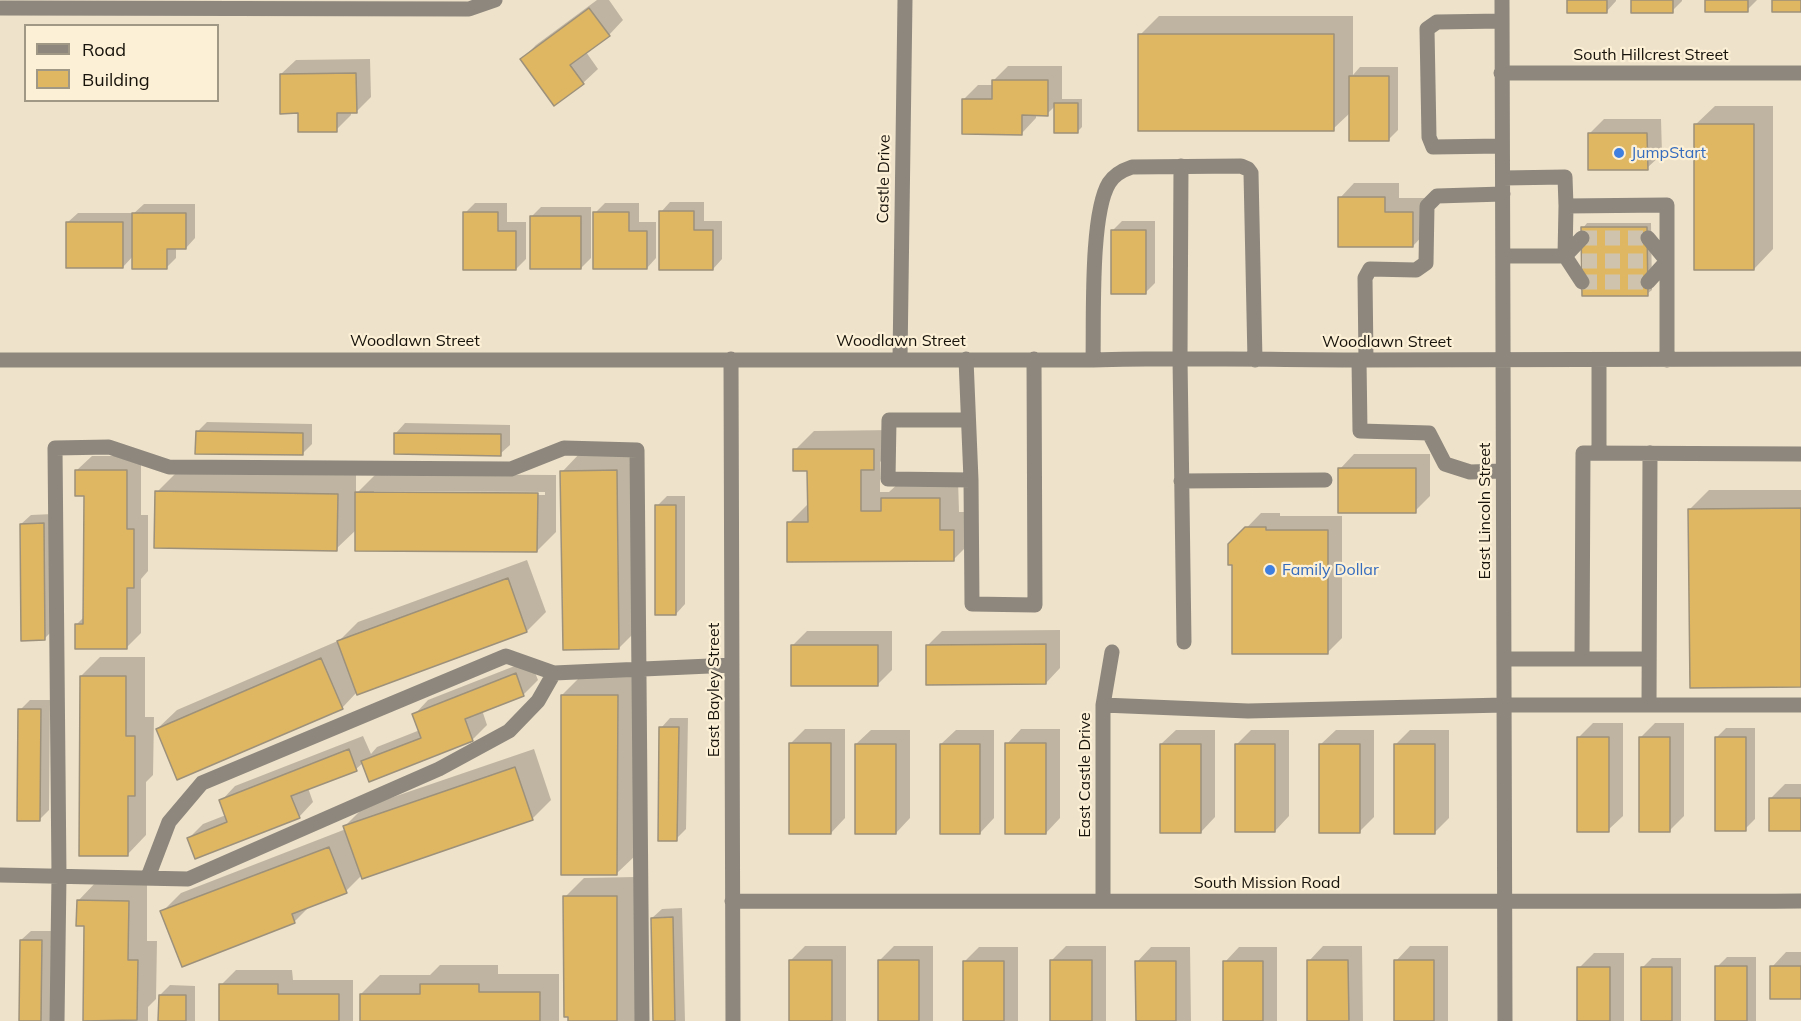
<!DOCTYPE html>
<style>
body{margin:0}
#map{position:relative;width:1801px;height:1021px;overflow:hidden;background:#efe2ca;font-family:Mulish,sans-serif}
canvas{display:block}
.legend{position:absolute;left:24px;top:24px;width:195px;height:78px;box-sizing:border-box;background:#fcf0d7;border:2px solid #a09785;margin:0;padding:8px 10px;list-style:none;font-size:18px;color:#17120a}
.legend li{display:flex;align-items:center;gap:12px;height:30px}
.legend b{width:30px;border:2px solid #a09785}
</style>
<div id="map">
<canvas width="1801" height="1021"></canvas>
<ul class="legend">
<li><b style="height:8px;background:#8d877d"></b>Road</li>
<li><b style="height:16px;background:#dfb661"></b>Building</li>
</ul>
</div>
<script>
const g = document.querySelector('canvas').getContext('2d');
g.lineJoin = 'round';
function fill(path, color) {
  g.fillStyle = color;
  g.fill(path, 'evenodd');
}
function trace(path, color, width, dash) {
  g.strokeStyle = color;
  g.lineWidth = width;
  g.lineCap = dash ? 'butt' : 'round';
  g.setLineDash(dash || []);
  g.stroke(path);
}
function label(font, color, halo, rows, align = 'center') {
  g.font = font + ' Mulish,sans-serif';
  g.lineWidth = 4.5;
  g.setLineDash([]);
  g.textBaseline = 'middle';
  g.strokeStyle = halo;
  g.fillStyle = color;
  for (const [text, x, y, turn = 0] of rows) {
    g.save();
    g.translate(x, y);
    g.rotate((+turn || 0) * Math.PI / 180);
    g.textAlign = isNaN(turn) ? turn : align;
    if (halo) g.strokeText(text, 0, 0);
    g.fillText(text, 0, 0);
    g.restore();
  }
}
fill(new Path2D(`
 M597 0H609L623 20 609 35 586 52 598 69 583 83 555 104 522 59 536 45Z
 M1568 0H1616V1L1607 11Z
 M1633 0H1682V1L1672 11Z
 M1707 0H1757L1747 10Z
 M1159 16H1353V75L1360 67H1398V130L1388 140 1351 112 1333 129 1140 35Z
 M370 59 371 97 356 112H351V115L336 130 299 112 281 74 296 60Z
 M1008 66H1062V99H1082V127L1077 132 1056 105 1047 114H1036V118L1022 133 964 99 978 85H993V81Z
 M1715 106H1773V249L1754 269 1695 125Z
 M1604 119H1661L1662 154 1647 168 1589 134Z
 M1354 183H1399V198H1427V231L1413 246 1340 198Z
 M670 202H704V221H722V259L713 269 661 212Z
 M475 203H507V222H526V259L516 269 465 213Z
 M605 203H639V222H656V258L647 268 595 213Z
 M144 204H195V238L186 248H176V258L166 268 134 255 123 267 68 222 78 213H132V215Z
 M541 207H591V258L581 268 531 217Z
 M1122 221H1155V283L1145 293 1112 231Z
 M1587 223H1651L1652 290 1647 294 1583 228Z
 M207 422 312 424V444L302 454 197 432Z
 M405 423 510 425V445L500 454 396 433Z
 M893 430V449L880 462V492H889L902 480 958 479 959 512H973V540L954 559 789 523 808 504 809 469 795 450 814 431Z
 M636 451 638 629 619 648 562 472 581 452Z
 M1354 454H1430V496L1415 511 1340 469Z
 M92 456H141V515H148V571L141 579V633L126 648 77 624 85 616V494L77 470Z
 M176 473 356 475V494L376 474 556 475V532L537 551 357 529 336 549 157 492ZM374 491 545 492V495L374 494Z
 M1709 490H1801V686L1690 509Z
 M667 496H685V604L676 614 657 506Z
 M1261 513H1280V516H1342V638L1327 653 1233 563 1230 545Z
 M53 514 54 629 44 639 21 524 31 515Z
 M527 560 546 612 527 631 357 692 342 708 157 729 177 710 340 640 358 622Z
 M1060 630V668L1046 683 928 645 942 631Z
 M807 631H892V670L877 685 792 646Z
 M100 657H145V717H154L153 775 146 782V835L127 855 81 676Z
 M530 660 538 680 524 694 482 710 487 725 473 739 369 780 363 763 356 769 308 788 313 802 299 817 189 838 203 824 226 815 221 801 235 786 363 736 371 754 377 747 420 730 414 715 428 700Z
 M581 676H636V855L616 874 562 695Z
 M30 700H50L49 810 39 820 20 710Z
 M670 718H688L686 829 676 839 661 728Z
 M1593 723H1623V816L1608 830 1578 738Z
 M1655 723H1684V816L1670 830 1640 738Z
 M1726 728H1755V819L1745 829 1716 738Z
 M805 729H845V818L831 833 790 744Z
 M1021 729H1060V818L1046 833 1007 744Z
 M871 730H910V818L896 833 856 744Z
 M956 730H994V818L980 833 941 744Z
 M1176 730H1215V817L1201 832 1161 744Z
 M1251 730H1289V816L1275 831 1237 744Z
 M1336 730H1374V817L1359 832 1321 744Z
 M1410 730H1449V818L1434 833 1396 744Z
 M534 749 551 800 532 819 362 875 346 891 312 904 294 922 162 912 181 893 346 829 345 826 364 807Z
 M1785 784H1801V829L1770 799Z
 M635 877 636 1021H570L565 897 584 878Z
 M97 881 147 882V941H157L156 999 148 1007V1021H84L85 924 78 901Z
 M682 908 685 1021H654L652 918 662 909Z
 M31 931H51V1021H21V940Z
 M805 946H846V1021H790V961Z
 M894 946H933V1021H879V961Z
 M1066 946H1106V1021H1051V961Z
 M1323 946H1362L1363 1021H1309V961Z
 M1410 946H1448V1021H1396V961Z
 M979 947H1018V1021H964V962Z
 M1151 947H1190L1191 1021H1137V962Z
 M1239 947H1277V1021H1225V962Z
 M1786 952H1801V998L1772 967Z
 M1594 953H1624V1021H1579V968Z
 M1727 957H1756V1021H1717V967Z
 M1652 958H1681V1021H1642V968Z
 M440 965H498V974H559V1021H361V994L380 975H430Z
 M236 970H292L293 980H353V1021H221V985Z
 M170 985 195 986V1021H160V995Z`), '#0003');
const building = new Path2D(`
 M1567 0H1607V13H1567Z
 M1631 0H1673V13H1631Z
 M1705 0H1748V12H1705Z
 M1772 0H1801V12H1772Z
 M589 8 610 36 570 65 584 84 554 106 520 59Z
 M1138 34H1334V131H1138Z
 M356 73 357 113H337V132H298V113L280 114V74Z
 M1349 76H1389V141H1349Z
 M992 80H1048V116L1022 115V135L962 134V99H992Z
 M1054 103H1078V133H1054Z
 M1694 124H1754V270H1694Z
 M1588 133H1647L1648 170H1588Z
 M1338 197H1385V212H1413V247H1338Z
 M659 211H694V230H713V270H659Z
 M463 212H498V231H516V270H463Z
 M593 212H629V231H647V269H593Z
 M132 213H186V249H167V269H132Z
 M530 216H581V269H530Z
 M66 222H123V268H66Z
 M1581 227H1647L1648 296H1582Z
 M1111 230H1146V294H1111Z
 M196 431 303 433V455L195 454Z
 M394 433 501 434V456L394 454Z
 M793 449H874V470H861V511H881V498H940V530H954V561L787 562V522H808L807 471H793Z
 M1338 468H1416V513H1338Z
 M75 470H127V529H134V588H127V649H75V624H83L84 496H75Z
 M617 470 619 649 563 650 560 471Z
 M155 491 338 494 337 551 154 548Z
 M355 492 538 493 537 552 355 551Z
 M655 505H676V615H655Z
 M1801 508V687L1690 688 1688 509Z
 M44 523 45 640 21 641 20 524Z
 M1245 527H1266V530H1328V654H1232V565H1228V544Z
 M508 578 527 632 357 695 337 641Z
 M1046 644V684L926 685V645Z
 M791 645H878V686H791Z
 M321 658 343 709 177 780 156 729Z
 M516 673 524 696 465 719 473 741 369 782 361 761 421 738 412 714Z
 M80 676H126V736H135V796H128V856H79Z
 M561 695H618L617 875H561Z
 M18 709H41L40 821H17Z
 M659 727H679L677 841H658Z
 M1577 737H1609V832H1577Z
 M1639 737H1670V832H1639Z
 M1715 737H1746V831H1715Z
 M789 743H831V834H789Z
 M1005 743H1046V834H1005Z
 M855 744H896V834H855Z
 M940 744H980V834H940Z
 M1160 744H1201V833H1160Z
 M1235 744H1275V832H1235Z
 M1319 744H1360V833H1319Z
 M1394 744H1435V834H1394Z
 M349 749 357 771 291 796 300 818 195 859 187 838 227 822 219 800Z
 M515 767 533 820 362 879 343 826Z
 M1769 798H1801V831H1769Z
 M329 847 347 893 292 914 295 923 182 967 160 911Z
 M563 896H617V1021H568V1017H564Z
 M77 900 129 901 128 960H138L137 1020 83 1021 84 926H76Z
 M673 917 675 1021H653L651 918Z
 M20 940H42L41 1021H19Z
 M789 960H832V1021H789Z
 M878 960H919V1021H878Z
 M1050 960H1092V1021H1050Z
 M1307 960H1348L1349 1021H1307Z
 M1394 960H1434V1021H1394Z
 M963 961H1004V1021H963Z
 M1135 961H1176V1021H1136Z
 M1223 961H1263V1021H1223Z
 M1715 966H1747V1021H1715Z
 M1770 966H1801V999H1770Z
 M1577 967H1610V1021H1577Z
 M1641 967H1672V1021H1641Z
 M219 984H278V994H339V1021H219Z
 M420 984H479V992H540V1021H360V994H420Z
 M159 995H186V1021H158Z`);
fill(building, '#dfb661');
trace(building, '#9d917b', 1.5);
trace(new Path2D(`
 M1582 238H1648
 M1582 261H1648
 M1582 282H1648`), '#cfc3ad', 15, [15, 8]);
trace(new Path2D(`
 M1502 0 1505 1021
 M0 8 469 9 495 0
 M1502 21 1437 22 1427 29 1429 137 1433 147 1502 146
 M1501 73H1801
 M1181 166 1180 358 1184 642
 M1503 178 1565 177 1566 206
 M1648 238 1667 261
 M1503 256H1565L1566 206 1667 205V360
 M1565 256 1582 282
 M1565 256 1582 238
 M1648 282 1667 261
 M731 359 733 1021
 M900 359 905 0
 M966 359 971 480 972 604 1035 605 1034 359
 M0 360H1093C1182 357 1271 360 1360 360 1507 360 1654 360 1801 359
 M1093 360C1094 320 1090 214 1109 183 1114 175 1123 170 1132 167L1241 166 1248 169 1251 173 1255 360
 M1359 360 1360 431 1429 433 1445 464 1470 472 1503 471
 M1366 360 1365 278 1370 269 1416 270 1426 263 1427 206 1437 196 1503 194
 M1599 360V453
 M968 420H889L888 479 971 480
 M1181 481 1325 480
 M1504 659H1582L1583 453 1801 454
 M1582 659H1649
 M1103 705 1248 711 1504 705H1801
 M1649 705 1650 453
 M0 875 188 879 439 769 509 731 538 701 554 673
 M148 877 169 822 202 783 506 656 554 673 732 665
 M1103 899V705L1112 652
 M732 901C1089 900 1445 903 1801 901
 M57 1021 59 876 55 448 109 447 169 467 511 469 564 448 637 450 642 1021`), '#8d877d', 15);
for (const [x, y, r, color] of [
 [1619,153,6,"#3f7fe0"],
 [1270,570,6,"#3f7fe0"]
]) {
  const dot = new Path2D();
  dot.arc(x, y, r, 0, 2 * Math.PI);
  g.fillStyle = color;
  g.fill(dot);
  trace(dot, '#fcf0d7', 2);
}
label('16px', '#17120a', '#fcf0d7', [
 ["South Hillcrest Street",1651,55],
 ["Castle Drive",884,179,-89],
 ["Woodlawn Street",415,341],
 ["Woodlawn Street",901,341],
 ["Woodlawn Street",1387,342],
 ["East Lincoln Street",1485,511,-90],
 ["East Bayley Street",714,690,-90],
 ["East Castle Drive",1085,775,-90],
 ["South Mission Road",1267,883]
]);
label('16px', '#366cbe', '#fcf0d7', [
 ["JumpStart",1631,153],
 ["Family Dollar",1282,570]
], 'left');
</script>
